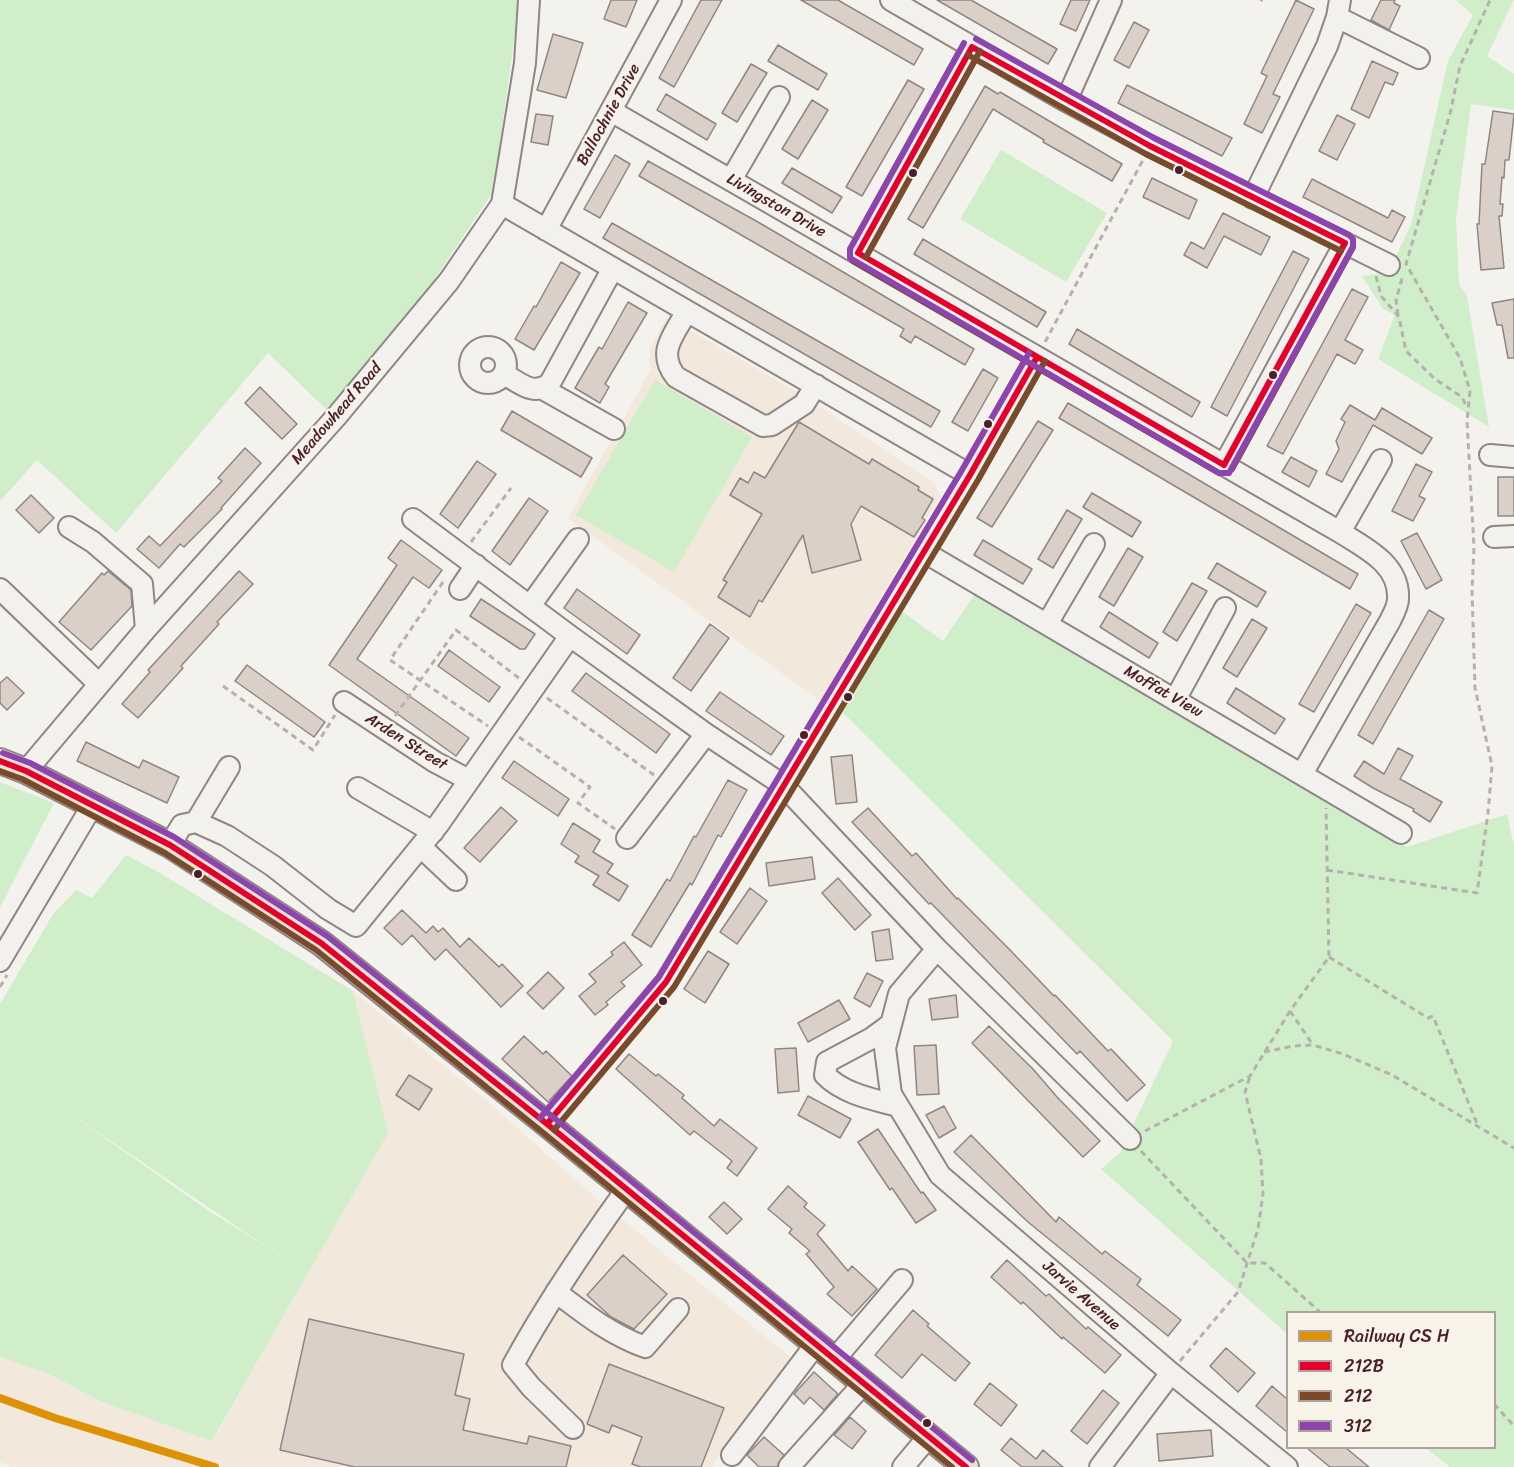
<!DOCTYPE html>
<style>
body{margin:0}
#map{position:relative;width:1514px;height:1467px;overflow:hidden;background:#f4f2ec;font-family:Sriracha,sans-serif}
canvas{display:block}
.legend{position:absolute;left:1286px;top:1311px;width:210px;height:138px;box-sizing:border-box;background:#f7f3e8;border:2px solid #b29e9c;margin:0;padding:8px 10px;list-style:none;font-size:18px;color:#4a1f2b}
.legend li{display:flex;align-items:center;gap:12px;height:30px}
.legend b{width:30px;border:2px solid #b29e9c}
</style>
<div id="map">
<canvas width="1514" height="1467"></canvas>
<ul class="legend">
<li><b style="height:8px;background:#dd9206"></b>Railway CS H</li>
<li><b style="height:8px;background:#e4002b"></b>212B</li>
<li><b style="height:8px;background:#7a4b2a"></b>212</li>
<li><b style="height:8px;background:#8e44ad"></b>312</li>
</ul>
</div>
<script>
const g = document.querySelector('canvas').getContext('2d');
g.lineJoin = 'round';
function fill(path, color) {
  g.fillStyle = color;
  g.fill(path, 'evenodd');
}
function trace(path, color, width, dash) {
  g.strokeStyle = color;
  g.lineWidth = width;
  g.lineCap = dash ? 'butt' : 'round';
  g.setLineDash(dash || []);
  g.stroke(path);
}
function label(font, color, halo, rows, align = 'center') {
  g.font = font + ' Sriracha,sans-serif';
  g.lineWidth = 5;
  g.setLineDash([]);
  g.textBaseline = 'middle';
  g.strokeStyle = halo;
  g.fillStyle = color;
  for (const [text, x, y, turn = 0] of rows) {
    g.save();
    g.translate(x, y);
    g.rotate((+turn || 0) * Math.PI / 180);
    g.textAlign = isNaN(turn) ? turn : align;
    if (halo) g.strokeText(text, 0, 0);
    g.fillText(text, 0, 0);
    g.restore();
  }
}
fill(new Path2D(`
 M667 317 799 393 935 484 940 496 820 701 568 518 650 371V348Z
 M353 991 488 1102 594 1196 807 1371 737 1464 719 1454 713 1467H11L0 1462V1357L49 1374 102 1402 213 1441 387 1133Z`), '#f2e8dc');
fill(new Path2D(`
 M0 0H518L514 41 493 192 430 286 328 411 268 353 116 533 37 460 0 501Z
 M1456 0H1514L1487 56 1514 74V110L1471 104 1456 218 1459 284 1467 296 1489 427 1378 359 1395 315 1383 309 1362 276 1388 272 1411 225 1448 61 1473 15Z
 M1001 150 1107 213 1066 282 960 219Z
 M655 380 752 437 674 572 576 515Z
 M975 594 1232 742 1407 847 1507 814 1514 846V1467H1450L1426 1448H1494V1312H1288L1287 1334 1101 1169 1120 1153 1173 1041 842 712 900 610 943 641Z
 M0 782 54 803 0 907Z
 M126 855 155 870 353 991 388 1133 212 1441 102 1402 49 1374 0 1357V1004L53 914 76 890 92 898ZM61 1107 280 1256H281L206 1209Z`), '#d0eeca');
const building = new Path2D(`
 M611 0H637L626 27 604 19Z
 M701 0H722L674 87 659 78Z
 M801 0H838L923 49 914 65Z
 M937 0H971L1057 49 1048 64Z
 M1071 0H1090L1076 31 1060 24Z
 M1296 0 1314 9 1273 94 1280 97 1262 133 1244 124 1267 76 1261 73Z
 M1381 0H1395L1394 3 1400 6 1389 30 1371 20Z
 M1134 22 1149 30 1129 68 1114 60Z
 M553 34 583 43 566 98 537 90Z
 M778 45 827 74 818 90 768 61Z
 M1372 61 1398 73 1393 85 1385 82 1369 118 1351 109Z
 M751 64 767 73 737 122 722 113Z
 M908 80 924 89 862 196 846 187Z
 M1127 85 1232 138 1222 156 1118 103Z
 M985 86 998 94 1000 92 1122 164 1112 181 1043 142 1044 140 993 109 923 228 908 219Z
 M666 94 716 124 707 140 657 110Z
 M812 100 828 110 798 159 782 149Z
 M1493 111 1514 114 1509 160H1505L1504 178 1502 177 1500 204H1503L1502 216H1499L1504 268 1481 270 1477 224H1479L1482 164H1485Z
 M536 114 553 116 548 145 531 142Z
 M1337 115 1355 124 1337 160 1319 151Z
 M615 155 630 164 600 218 584 209Z
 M648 161 758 222 974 349 965 365 915 336 911 343 900 336 904 329 892 322 639 176Z
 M792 168 842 197 832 213 782 183Z
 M1152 178 1197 200 1189 219 1143 197Z
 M1312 179 1388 218 1392 210 1405 217 1392 242 1303 197Z
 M1223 213 1270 237 1261 255 1224 236 1207 268 1184 255 1191 242 1204 249Z
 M612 223 940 411 931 427 603 238Z
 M923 239 1046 312 1037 327 914 254Z
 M1293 251 1309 259 1227 416 1211 407Z
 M561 262 580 273 534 350 515 339 534 306 536 307Z
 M1352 289 1368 297 1345 340 1363 350 1355 364 1337 354 1283 454 1267 446Z
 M1514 299V358H1508L1502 325H1497L1492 303Z
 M628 302 647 313 605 384 609 387 600 403 575 388 599 347 602 349Z
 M1077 329 1200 402 1192 417 1069 344Z
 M983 369 998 378 968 431 952 422Z
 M260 387 297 424 282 439 245 403Z
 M1068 403 1358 574 1350 589 1059 418Z
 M1350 405 1375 420 1382 408 1432 438 1422 454 1373 425 1342 482 1326 474 1339 449 1336 441 1345 422 1341 419Z
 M512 411 592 458 581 477 501 430Z
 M1038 421 1053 430 992 527 977 518Z
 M799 422 869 464 872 459 919 487 918 490 933 499 922 518 925 520 914 537 861 506 851 524 861 560 812 573 803 535 762 602 759 600 750 617 718 597 727 582 723 580 762 514 730 495 740 478 748 483 754 472 765 478Z
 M245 448 261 463 221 508 222 509 184 547 180 544 159 568 137 549 149 536 160 546 222 481 218 478Z
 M1291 457 1317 471 1309 487 1282 472Z
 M477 461 496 474 458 528 440 514Z
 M1416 464 1432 472 1419 496 1425 499 1413 521 1392 511Z
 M1498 477H1514V516H1498Z
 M1092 493 1141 522 1132 537 1083 507Z
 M31 495 54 518 39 533 16 510Z
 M529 498 548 511 510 565 492 551Z
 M1067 510 1082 519 1053 568 1038 559Z
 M1417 533 1442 580 1426 589 1401 541Z
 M401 540 442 570 429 588 413 577 357 659 469 738 456 756 329 665 397 565 388 558Z
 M983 540 1032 569 1023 584 974 555Z
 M1128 548 1143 557 1114 606 1099 597Z
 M1217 563 1266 592 1257 607 1208 578Z
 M108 571 131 590 132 606 91 650 59 622 102 573 104 575Z
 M239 571 253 584 217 622 219 624 181 666 183 668 138 718 122 704 150 672 148 670Z
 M1192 583 1207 591 1177 641 1163 632Z
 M577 589 640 635 627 654 564 608Z
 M481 599 535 634 525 649H520L470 616Z
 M1356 604 1371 613 1314 712 1299 704Z
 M1429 610 1444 619 1373 744 1358 735Z
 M1109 612 1158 643 1149 658 1100 627Z
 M1252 619 1267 628 1237 677 1223 668Z
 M710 624 729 638 691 691 673 678Z
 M449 650 500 687 489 702 438 666Z
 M247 665 325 722 314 737 235 681Z
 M586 673 670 734 656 753 572 691Z
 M7 677 24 693 7 710 0 703V683Z
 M1236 688 1285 719 1275 734 1227 703Z
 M720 692 784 736 771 755 706 711Z
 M86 742 139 768 143 760 179 777 167 803 77 761Z
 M1398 748 1413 756 1400 779 1442 802 1430 822 1413 811 1414 809 1373 788 1354 776 1364 761 1384 774Z
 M852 755 857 802 836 804 831 757Z
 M514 761 569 799 558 816 502 778Z
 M728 780 747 790 721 837 718 835 692 885 690 883 651 947 632 935 667 879 670 881 694 836 696 837Z
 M501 807 517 821 480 862 464 848Z
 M868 808 912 856 916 853 957 899 958 898 1010 950 1054 996 1055 995 1108 1051 1111 1049 1145 1085 1127 1101 1080 1051 1077 1054 931 903 929 904 852 822Z
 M573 823 600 840 593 852 613 864 607 873 628 886 619 901 593 885 599 876 575 862 579 856 561 844Z
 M812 857 815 879 769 886 766 863Z
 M838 878 871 915 855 930 822 893Z
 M750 888 767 901 737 944 720 932Z
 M402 910 426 933 433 926 438 932 443 928 460 947 469 938 499 967 502 964 523 986 501 1007 446 949 435 960 412 935 402 945 384 928Z
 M889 929 893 959 876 961 872 932Z
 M624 942 642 965 621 982 625 986 606 1002 608 1005 595 1015 579 996 596 982 589 974 613 955 611 952Z
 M708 951 729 964 705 1003 684 989Z
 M548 972 564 988 543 1009 527 993Z
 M867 973 883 981 870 1007 854 998Z
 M956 995 958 1017 932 1020 929 999Z
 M839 1000 850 1019 808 1042 798 1023Z
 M989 1026 1033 1069 1057 1097 1100 1141 1083 1157 972 1043Z
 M524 1036 543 1054 546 1051 572 1076 548 1102 502 1059Z
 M936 1045 939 1094 917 1095 914 1046Z
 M796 1048 799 1091 778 1093 775 1049Z
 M629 1054 656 1076 658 1074 684 1095 682 1098 714 1126 720 1119 757 1148 737 1176 727 1168 732 1161 694 1131 690 1135 616 1069Z
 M409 1075 432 1089 419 1110 396 1095Z
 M808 1096 851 1119 840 1138 798 1115Z
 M944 1106 956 1128 939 1138 926 1115Z
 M878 1129 921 1193 923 1192 936 1210 916 1223 892 1188 890 1190 858 1142Z
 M971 1135 1056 1222 1059 1217 1102 1254 1105 1251 1141 1279 1137 1285 1181 1320 1168 1336 1028 1222 954 1152Z
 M788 1186 807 1203 804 1207 825 1225 817 1234 848 1271 852 1266 877 1289 852 1316 827 1294 834 1287 806 1254 810 1251 789 1233 792 1229 768 1209Z
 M724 1202 742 1219 727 1234 709 1217Z
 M623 1255 667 1294 634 1329 611 1317 587 1295Z
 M1007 1260 1046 1296 1049 1294 1086 1329 1088 1327 1121 1355 1105 1373 1063 1337 1062 1339 1023 1302 1021 1304 991 1277Z
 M913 1310 929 1324 927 1326 970 1363 955 1381 922 1354 902 1378 875 1355Z
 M309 1319 464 1354 455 1395 470 1399 463 1430 527 1444 529 1436 571 1446 566 1467H355L280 1450Z
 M1226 1348 1255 1373 1238 1392 1210 1366Z
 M609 1364 724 1408 701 1467H641L632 1464 642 1437 612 1425 609 1433 587 1424Z
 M814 1372 838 1394 824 1410 810 1397 804 1404 794 1394Z
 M990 1383 1017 1405 1001 1426 974 1404Z
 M1272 1386 1287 1399V1432L1256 1406Z
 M1103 1390 1119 1403 1087 1444 1071 1431Z
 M850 1417 866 1431 852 1449 834 1435Z
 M1211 1430 1213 1456 1159 1461 1157 1434Z
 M764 1437 784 1455 777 1467H759L747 1455Z
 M1011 1438 1036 1459 1043 1450 1063 1467H1022L1001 1450Z
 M1307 1448H1346L1369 1467H1330Z`);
fill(building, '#dad0c8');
trace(building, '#8f8685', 1.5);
const minor = new Path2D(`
 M891 0 1066 101 1150 146 1389 265
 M1337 17 1419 58
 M1066 101 1111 0
 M611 111 1340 532C1365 548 1400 564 1398 599 1398 606 1393 615 1390 621L1302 774
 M731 180 779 97
 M1253 198 1327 46 1337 17 1340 0
 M502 204 970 475
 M546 230 671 0
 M858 253 972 47
 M687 311C674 335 656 352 676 377L763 426 772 425 804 404 816 385
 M470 365a18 18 0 1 1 36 0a18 18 0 1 1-36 0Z
 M504 374C520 383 534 397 550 383L613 268
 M543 389 614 429
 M1490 455 1514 457
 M1224 465 1345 243
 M413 519 570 636 706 734 783 785 937 949 1130 1139
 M69 527 93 542 142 584 146 629
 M1340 532 1381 460
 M1494 537 1514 536
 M924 552 1401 833
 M0 589 99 684
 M460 589 476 565
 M530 606 578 539
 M1047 624 1094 544
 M1175 700 1225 608
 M344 702 435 762 469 780
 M26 771 146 629 336 417 449 281 502 204 525 63 529 0
 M358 788 433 832
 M196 822 229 767
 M627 838 706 734
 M170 845 182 825 196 822 227 836 273 866 328 909 356 926 438 825 570 636
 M421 847 456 880
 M937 949 899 994 885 1048 891 1094 940 1175 1171 1373 1287 1467
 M0 961 92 806
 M891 1024 872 1038 827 1062 825 1075C844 1094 872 1099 898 1106
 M547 1124 666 982 970 475 1037 357
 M556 1292C586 1315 610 1334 645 1347L678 1309
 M834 1360 902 1280
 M573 1428 531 1387 513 1365C546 1304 585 1247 626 1190
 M732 1455 816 1344
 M789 1467 864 1383
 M903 1467 929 1436
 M1100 1467 1171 1373`);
const major = new Path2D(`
 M0 761 26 771 170 845 321 943 547 1124 966 1467`);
trace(minor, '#8f8685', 24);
trace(major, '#8f8685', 28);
trace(new Path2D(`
 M1260 0H1263
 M1376 276 1381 296 1399 317 1406 351 1435 379 1462 397 1467 408
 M1398 315 1396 300 1403 275
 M1045 342 1143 160
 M471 542 511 488
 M443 582 390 660 488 726
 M223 686 313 750 335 715
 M547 698 654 775
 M395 716 456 630 520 679
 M519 737 590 787 578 803 615 829
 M1327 870 1477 893 1488 813 1492 766 1475 688 1472 591 1474 547 1467 421 1470 391 1460 358 1406 264 1450 114 1460 66 1490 0
 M1329 957 1428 1018 1433 1016 1478 1126
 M0 987 7 975
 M1290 1011 1313 1045
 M1264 1052 1293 1046 1313 1045 1343 1054 1392 1075 1514 1148
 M1145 1131 1250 1076 1290 1011 1329 957 1326 808
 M1141 1151 1247 1263H1265L1320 1312
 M1180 1361 1238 1292 1258 1229 1263 1194 1261 1159 1245 1092 1250 1076
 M1494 1404 1514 1426`), '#b6b0ae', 3, [6, 4.5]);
trace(minor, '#f2f1ed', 20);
trace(major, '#e7e4d6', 24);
trace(new Path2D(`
 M972 47 1150 146 1345 243
 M858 253 1224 465
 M858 253 972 47
 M1224 465 1345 243
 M0 761 26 771 170 845 321 943 547 1124 966 1467
 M547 1124 666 982 970 475 1037 357`), '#e4002b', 6);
trace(new Path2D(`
 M968 55 1146 154 1341 251
 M866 257 980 51
 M853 261 1219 473
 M1232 469 1353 247
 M0 771 22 779 165 853 316 950 541 1131 952 1467
 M554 1130 674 987 978 480 1045 361`), '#7a4b2a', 6);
trace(new Path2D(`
 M964 43 850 249V258L1219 473H1229L1353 247V239L1349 235 1154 138 976 39
 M3 753 30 763 174 837 327 936 553 1117 972 1460
 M540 1118 659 977 962 470 1029 353`), '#8e44ad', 6);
trace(new Path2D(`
 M0 1398 55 1418 215 1467`), '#dd9206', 8);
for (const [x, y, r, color] of [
 [1179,170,5,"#4a1f2b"],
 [913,173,5,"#4a1f2b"],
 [1273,375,5,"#4a1f2b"],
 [988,424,5,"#4a1f2b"],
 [848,697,5,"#4a1f2b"],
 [804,735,5,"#4a1f2b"],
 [198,874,5,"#4a1f2b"],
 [663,1001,5,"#4a1f2b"],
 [927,1423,5,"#4a1f2b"]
]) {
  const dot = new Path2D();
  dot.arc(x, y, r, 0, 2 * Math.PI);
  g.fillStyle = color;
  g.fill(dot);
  trace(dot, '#f7f3e8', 2);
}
label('16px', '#4a1f2b', '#f7f3e8', [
 ["Ballochnie Drive",609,115,-61],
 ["Livingston Drive",776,206,30],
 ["Meadowhead Road",337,414,-49],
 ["Moffat View",1163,692,30],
 ["Arden Street",406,742,32],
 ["Jarvie Avenue",1081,1296,41]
]);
</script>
